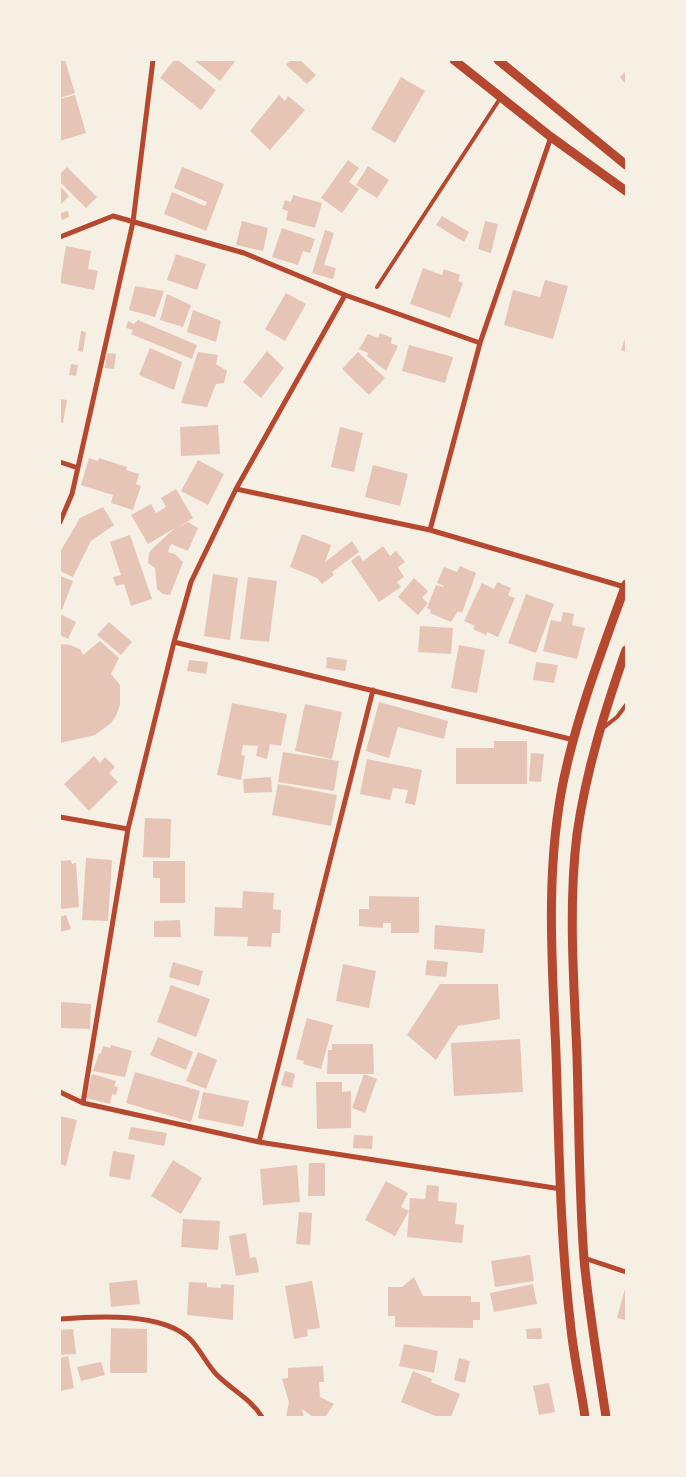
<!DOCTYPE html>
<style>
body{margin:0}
#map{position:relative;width:686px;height:1477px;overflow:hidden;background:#f6efe4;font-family:"DM Sans",sans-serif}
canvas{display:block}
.frame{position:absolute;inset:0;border:61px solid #f6efe4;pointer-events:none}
</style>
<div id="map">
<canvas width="686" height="1477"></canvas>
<div class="frame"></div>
</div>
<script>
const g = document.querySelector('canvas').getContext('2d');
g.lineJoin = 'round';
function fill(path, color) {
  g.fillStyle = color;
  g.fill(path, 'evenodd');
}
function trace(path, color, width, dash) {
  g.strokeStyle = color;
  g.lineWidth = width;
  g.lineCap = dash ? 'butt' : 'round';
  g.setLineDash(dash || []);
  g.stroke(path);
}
fill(new Path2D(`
 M60 60H65L75 93 60 98Z
 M174 60H178L216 90 201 110 160 78Z
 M194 60H236L220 81Z
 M290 60H300L316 75 307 84 286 65Z
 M626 71V84L620 77Z
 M401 77 425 91 395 143 371 129Z
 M75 95 86 133 60 141V99Z
 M279 95 285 101 288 96 305 110 270 150 250 131Z
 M348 160 359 168 349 182 359 189 342 213 321 198Z
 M368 166 389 180 377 198 356 185Z
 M67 167 97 197 86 208 60 182V174Z
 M182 167 224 184 206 231 164 214 172 192 205 206 207 202 174 188Z
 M60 186 69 196 60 205Z
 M293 195 322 203 315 228 286 220 288 211 282 209 285 200 291 202Z
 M68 211 69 217 62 220 60 213Z
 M442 216 469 232 464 242 436 225Z
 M242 221 268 228 263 251 236 245Z
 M485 221 498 224 491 253 478 249Z
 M282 228 315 239 310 253 303 251 298 265 272 257Z
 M325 230 334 233 324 265 336 268 333 279 312 273Z
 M66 246 91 251 88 269 98 271 94 290 60 283Z
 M176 254 206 264 197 290 167 280Z
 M423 268 442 275 444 269 460 275 458 281 463 283 450 318 410 304Z
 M545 280 568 286 553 339 504 325 513 290 540 297Z
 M135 286 164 291 155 317 129 310Z
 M286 293 306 304 285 341 265 329Z
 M167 294 191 305 183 327 160 320Z
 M193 310 221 321 216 342 187 332Z
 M138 320 197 345 192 359 131 334 133 330 126 328 128 321 134 324Z
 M81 331 86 332 83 352 78 351Z
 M380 333 392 338 391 343 398 346 386 371 367 356 368 353 359 349 368 334 378 338Z
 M626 336V352L621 350Z
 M409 345 453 357 445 383 402 371Z
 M150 348 182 362 174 390 139 375Z
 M267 351 284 368 261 398 243 382Z
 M198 352 218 355 216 364 227 371 224 383 216 384 207 407 181 403Z
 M358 352 385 378 369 395 342 369Z
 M107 353 116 354 114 369 105 368Z
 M71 364 78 365 76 376 69 375Z
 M60 399 67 400 63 423 60 422Z
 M218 425 220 454 181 456 180 427Z
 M340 427 363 433 354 472 331 467Z
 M89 458 98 461 99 458 127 467 126 470 139 474 136 484 141 486 133 510 111 503 113 495 81 485Z
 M198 460 224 474 208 505 181 491Z
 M373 465 408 474 400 506 365 497Z
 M176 489 193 518 177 528 188 522 198 528 188 551 171 544 168 552 175 554 183 562 170 595 163 594 157 589 155 568 148 563 149 553 152 549 175 528 148 544 131 515 151 504 156 513 166 507 161 498Z
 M103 507 114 525 91 541 73 577 60 571V552L80 518Z
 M302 534 331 545 325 562 352 541 359 552 332 572 334 575 322 584 317 578 290 567Z
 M130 535 152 599 131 606 124 584 116 586 113 577 121 575 110 542Z
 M383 546 390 556 396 551 405 562 398 567 404 577 397 582 401 587 379 602 351 561 359 555 363 561Z
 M460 566 476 573 462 613 458 611 451 622 430 613 431 610 427 608 436 585 443 587 444 586 437 583 444 567 457 572Z
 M213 574 238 578 230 640 204 636Z
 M60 576 73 581 62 610 60 609Z
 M248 577 277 581 269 642 240 639Z
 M414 578 428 591 422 598 428 603 418 615 398 597Z
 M497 582 511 588 508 595 515 598 498 637 487 632 486 635 473 629 475 626 464 621 482 583 494 589Z
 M526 594 554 604 536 653 508 643Z
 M563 612 574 614 572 625 585 628 577 659 543 651 551 620 561 622Z
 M60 614 76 622 68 639 60 635Z
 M109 622 132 642 121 655 97 635Z
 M420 626 453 628 451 654 418 652Z
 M100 641 119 658 111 674 120 685V704L117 714 111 723 95 735 60 743V644L70 645 80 649 83 655Z
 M459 645 485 650 477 693 451 688Z
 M327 657 347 660 345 671 326 668Z
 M189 660 208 662 206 674 187 671Z
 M536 662 558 665 554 683 533 680Z
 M379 702 448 721 444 739 398 727 389 758 366 751Z
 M232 703 287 714 281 746 270 744 267 759 256 756 258 746 243 745 241 755 245 756 241 780 217 775Z
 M305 704 342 712 332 759 295 751Z
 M494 741H527V784H456V748H494Z
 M283 752 339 761 334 791 278 782Z
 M531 753 544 754 541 782 529 781Z
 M94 756 100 763 105 757 115 767 109 773 118 782 89 811 64 784Z
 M367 759 422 770 415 805 405 803 408 790 393 788 390 800 360 794Z
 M271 777 272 792 244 793 243 779Z
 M278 784 337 795 331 826 272 815Z
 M145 818 171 819 170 858 143 857Z
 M86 858 112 860 108 921 82 920Z
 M71 860 72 864 76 863 79 907 60 909V861Z
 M153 861H185V903H160V878H153Z
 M243 891 274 893 273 909 281 910 280 933H272L271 947 247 946 248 937 214 936 215 907 242 908Z
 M369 896 419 897V933H391V923H383V928L359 926V909H369Z
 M66 915 71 929 60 932V917Z
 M180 920 181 937H154V921Z
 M435 925 485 929 483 953 434 949Z
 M427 960 448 962 446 977 425 975Z
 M173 962 203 971 199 986 169 977Z
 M343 964 376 971 369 1008 336 1001Z
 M440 984H498L500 1019 458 1026 436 1060 407 1035Z
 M171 985 210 999 196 1037 157 1022Z
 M60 1002 91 1004 90 1029 60 1028Z
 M307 1018 333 1025 321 1069 303 1064 304 1061 296 1059Z
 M158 1037 193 1052 186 1070 150 1055Z
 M520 1039 523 1092 454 1096 451 1043Z
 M332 1044H373L374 1074H327L328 1050H332Z
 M111 1045 132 1051 125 1077 93 1071 99 1053 101 1054 103 1046 110 1048Z
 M198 1052 217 1060 206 1089 186 1081Z
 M285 1071 295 1074 292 1088 281 1085Z
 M135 1072 200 1091 191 1122 126 1103Z
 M92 1074 116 1081 114 1086 118 1087 116 1095 112 1094 110 1104 86 1098Z
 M364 1074 377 1079 365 1113 352 1108Z
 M316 1082H342V1092L351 1091V1128L317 1129Z
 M203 1092 249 1101 243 1127 198 1118Z
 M60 1116 77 1120 66 1166 60 1164Z
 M131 1127 167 1133 164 1146 128 1139Z
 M354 1135 373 1136 372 1149 353 1148Z
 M113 1151 135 1155 130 1180 109 1176Z
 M173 1160 202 1178 181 1214 151 1196Z
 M309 1163H325V1196H308Z
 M297 1165 300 1202 263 1205 260 1169Z
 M386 1181 408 1193 401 1207 409 1211 395 1236 365 1220Z
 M427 1185 439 1186 438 1201 457 1203 455 1224 464 1225 462 1243 407 1237 410 1198 425 1199Z
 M299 1212 312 1213 310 1245 296 1244Z
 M183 1219 220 1221 218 1250 181 1247Z
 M246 1233 250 1258 256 1257 259 1272 236 1276 229 1236Z
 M530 1255 534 1281 495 1287 491 1261Z
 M414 1277 423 1296H471V1302H480V1320H473V1328L395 1327V1316H388V1287H402Z
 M137 1280 140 1304 111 1307 109 1283Z
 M312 1281 320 1328 307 1330 308 1336 294 1339 285 1286Z
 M189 1282 207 1283V1287L221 1288V1284L234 1285 233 1320 187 1315Z
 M533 1284 537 1304 494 1312 490 1293Z
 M625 1289H626V1320L617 1318Z
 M111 1328 147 1329V1373H110Z
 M541 1328 542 1339H527L526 1329Z
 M73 1329 76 1354 60 1355V1330Z
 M404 1344 438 1351 434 1373 399 1366Z
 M68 1356 74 1388 60 1391V1358Z
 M459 1358 470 1361 465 1383 454 1380Z
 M101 1362 105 1375 81 1381 77 1367Z
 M323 1366 324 1382H319L320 1397 334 1404 325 1417H313L302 1409 304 1417H286L289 1402 282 1379 288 1378V1368Z
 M413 1371 432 1379 431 1382 460 1394 451 1417H438L401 1402Z
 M549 1383 555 1412 539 1415 533 1386Z`), '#e6c5b7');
trace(new Path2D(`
 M377 287 501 97
 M603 728 617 717 626 705`), '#b5482f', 4);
trace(new Path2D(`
 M60 237 113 216 244 253 345 295 480 343 430 530
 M345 295 236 489 191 582 174 642 128 829 83 1103 259 1142 561 1189
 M480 343 551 137
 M60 462 78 468
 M236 489 430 530 625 587
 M60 522 72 494 133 222 153 60
 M174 642 574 740
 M60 817 128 829
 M60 1092 83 1103
 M259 1142 373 690
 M584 1258 626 1272
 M60 1319C96 1316 162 1312 190 1339 200 1349 207 1365 217 1375 232 1390 251 1399 262 1417`), '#b5482f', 5);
trace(new Path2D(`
 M454 60 551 137 626 191
 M498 60 626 165
 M585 1417C581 1388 574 1358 571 1329 560 1238 559 1145 556 1053 552 962 545 868 564 778 578 712 603 648 626 584
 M606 1417C598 1364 589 1312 584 1259 579 1192 579 1124 577 1056 574 983 568 907 577 834 586 771 605 710 626 650`), '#b5482f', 9);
</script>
